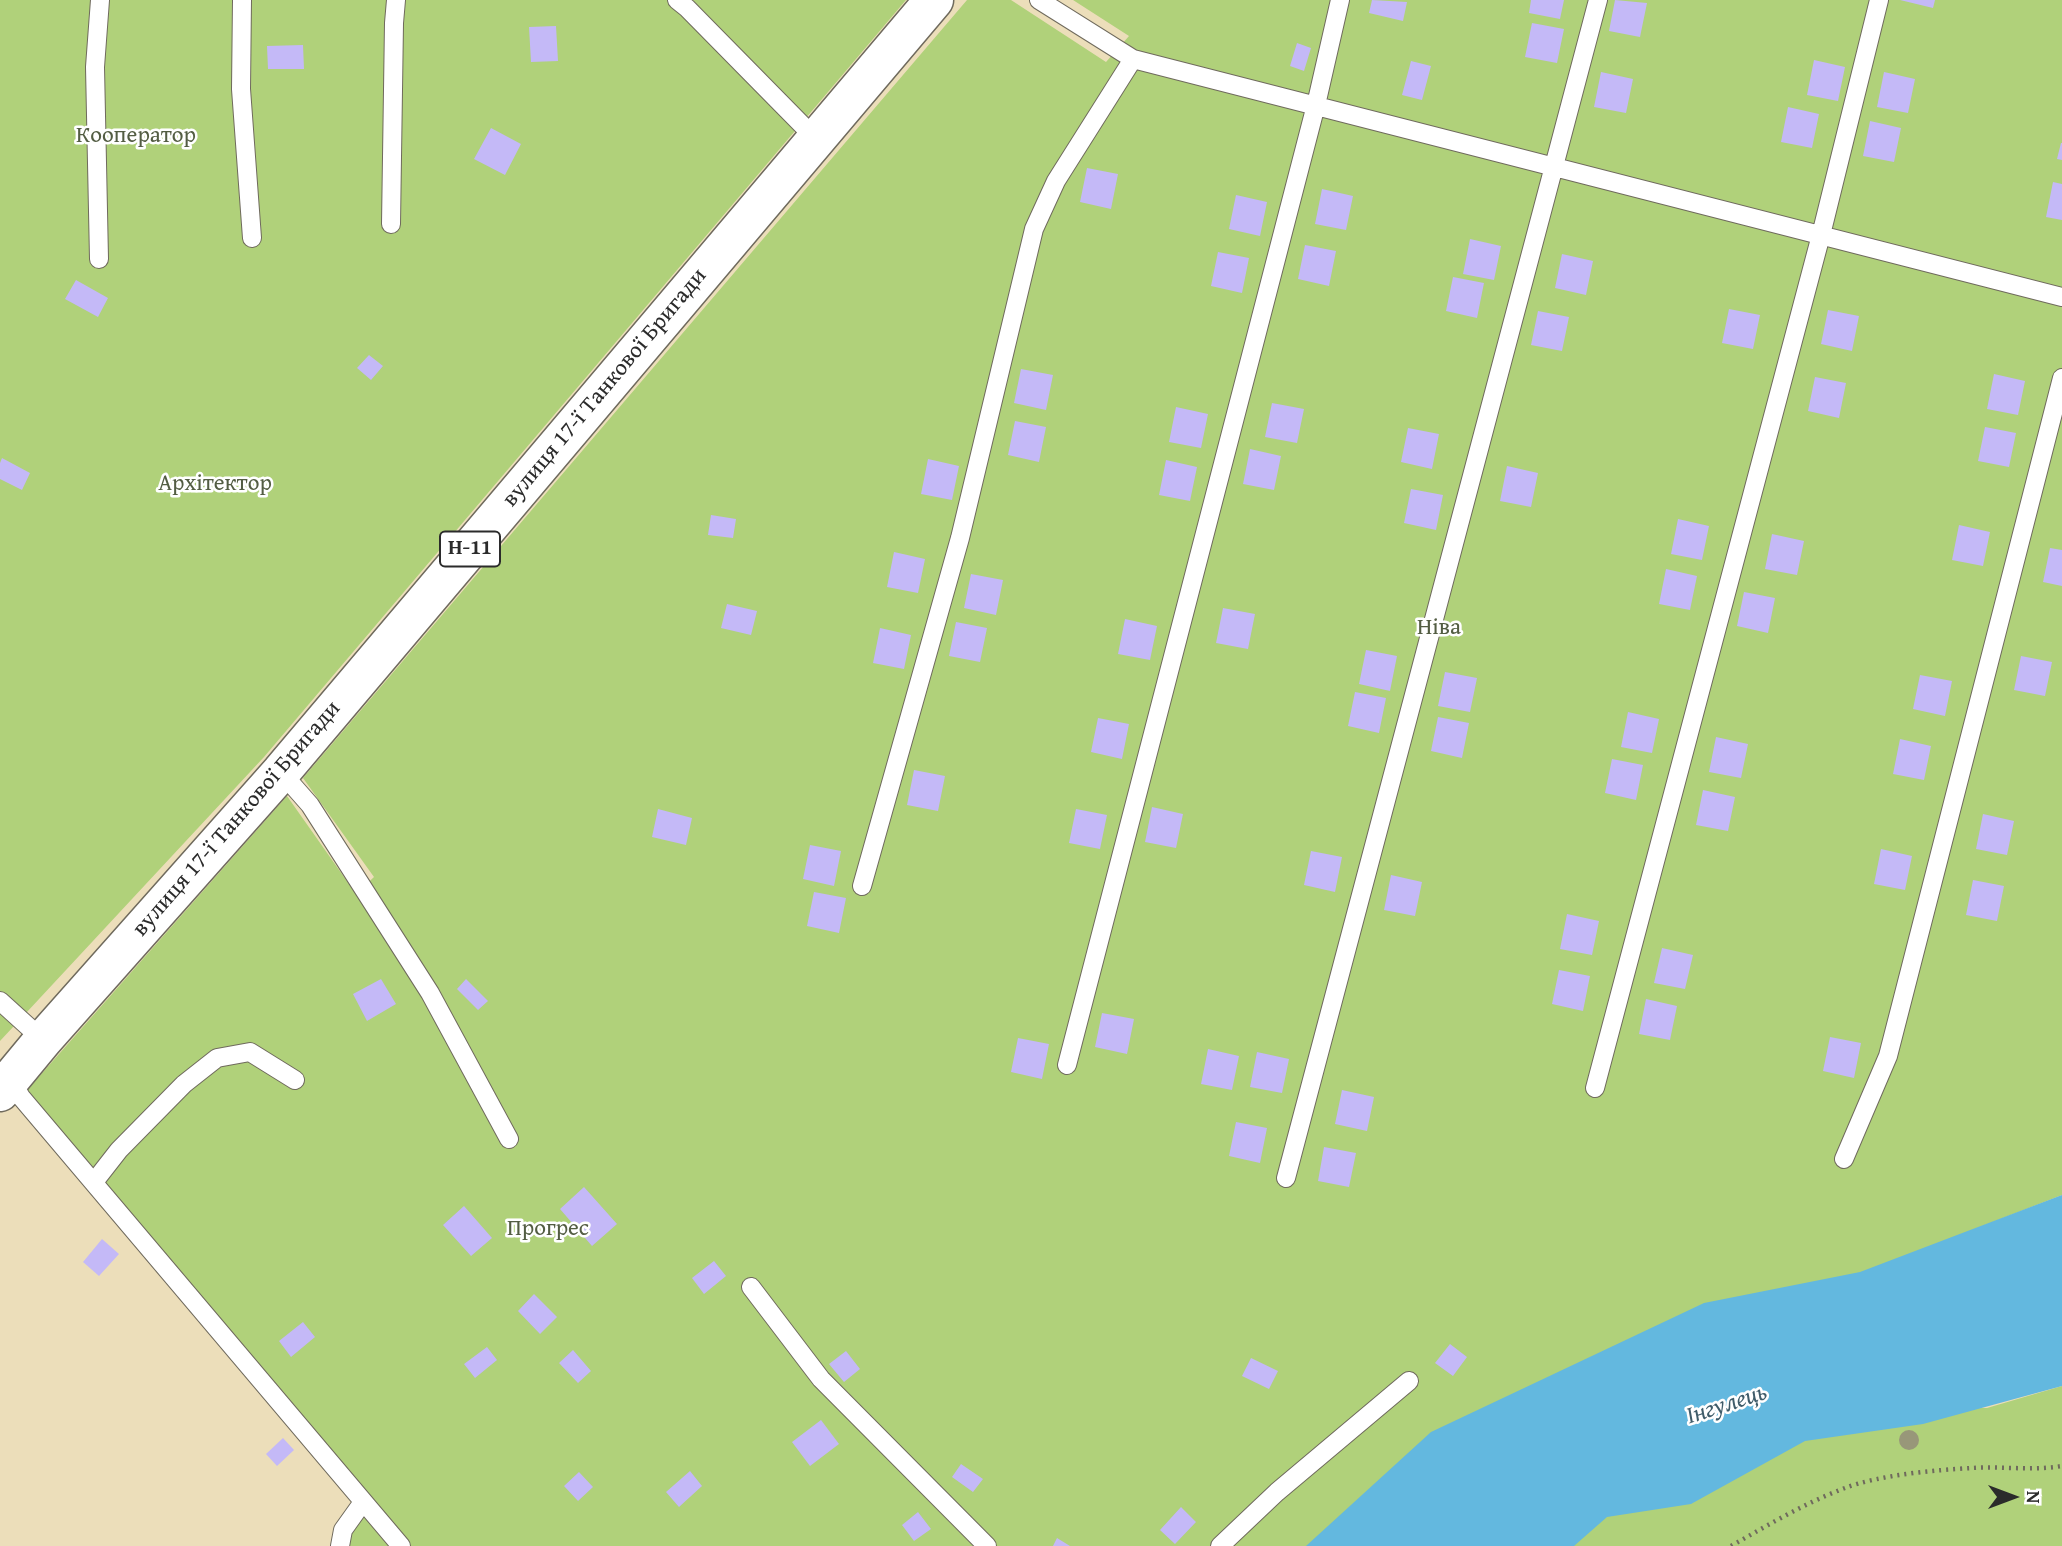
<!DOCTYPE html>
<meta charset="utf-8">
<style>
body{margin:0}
#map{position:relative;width:2062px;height:1546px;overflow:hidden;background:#ecdeba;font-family:"Gentium Book Plus",serif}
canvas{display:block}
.north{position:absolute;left:1978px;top:1462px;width:70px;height:70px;-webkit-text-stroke:5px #fff;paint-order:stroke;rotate:90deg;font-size:19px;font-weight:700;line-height:28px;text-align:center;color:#2b2b2b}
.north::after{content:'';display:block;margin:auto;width:24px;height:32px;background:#2b2b2b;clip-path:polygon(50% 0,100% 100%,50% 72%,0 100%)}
</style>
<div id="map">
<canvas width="2062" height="1546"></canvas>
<div class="north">N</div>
</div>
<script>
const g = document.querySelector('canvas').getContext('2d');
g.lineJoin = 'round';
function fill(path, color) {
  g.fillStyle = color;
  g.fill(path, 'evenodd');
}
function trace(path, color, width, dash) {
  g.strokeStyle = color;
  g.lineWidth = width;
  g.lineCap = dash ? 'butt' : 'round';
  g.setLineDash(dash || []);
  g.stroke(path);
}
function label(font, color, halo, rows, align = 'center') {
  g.font = font + ' "Gentium Book Plus",serif';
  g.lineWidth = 5;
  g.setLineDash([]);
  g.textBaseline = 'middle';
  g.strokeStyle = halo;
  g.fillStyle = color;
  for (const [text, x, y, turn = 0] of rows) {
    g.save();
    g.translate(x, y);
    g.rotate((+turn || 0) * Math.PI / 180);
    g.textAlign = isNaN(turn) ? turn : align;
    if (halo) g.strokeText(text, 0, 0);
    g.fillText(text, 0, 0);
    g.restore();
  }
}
fill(new Path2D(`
 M0 0H906L264 757 0 1041Z
 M967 0H1011L1106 62 1129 36 1073 0H2062V1195L1980 1227 1326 1546H340L363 1502 21 1097 287 796 356 894 374 877 303 778Z
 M2062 1386V1546H1544L1574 1525 1818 1432 1937 1408H1987Z`), '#b0d17a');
fill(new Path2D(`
 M2062 1195V1386L1923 1424 1805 1441 1691 1504 1607 1517 1574 1546H1306L1431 1432 1704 1303 1860 1272Z`), '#63b8df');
fill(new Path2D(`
 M1372 0 1407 2 1403 21 1369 13Z
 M1531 0H1564L1560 19 1529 13Z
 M1615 0 1647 3 1640 37 1609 31Z
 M1900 0H1935L1933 8Z
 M1532 23 1564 29 1557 63 1525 57Z
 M556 26 558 61 531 62 529 27Z
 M1297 43 1311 48 1304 71 1290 66Z
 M303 45 304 69H268L267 46Z
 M1814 60 1845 67 1838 101 1807 95Z
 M1411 61 1431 66 1422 100 1402 95Z
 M1601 72 1633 79 1626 113 1594 107Z
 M1884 72 1915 79 1908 113 1877 107Z
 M1788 107 1819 114 1812 148 1781 142Z
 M1870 121 1901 128 1894 162 1863 156Z
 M491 128 521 144 505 175 474 159Z
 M2061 143H2062V160L2057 159Z
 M1087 168 1118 174 1111 209 1080 202Z
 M2053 182 2062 184V220L2046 217Z
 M1322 189 1353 196 1346 230 1315 224Z
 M1236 195 1267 202 1260 236 1229 229Z
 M1470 239 1501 246 1494 280 1463 274Z
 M1305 245 1336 251 1329 286 1298 279Z
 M1218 252 1249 258 1242 293 1211 286Z
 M1562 254 1593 261 1586 295 1555 288Z
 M1453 277 1484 283 1477 318 1446 311Z
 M76 280 108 298 98 317 65 299Z
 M1729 309 1760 315 1753 349 1722 343Z
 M1828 310 1859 316 1852 351 1821 344Z
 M1538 311 1569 317 1562 351 1531 345Z
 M369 355 383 366 371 380 357 368Z
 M1021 369 1053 375 1046 410 1014 403Z
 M1994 374 2025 381 2018 415 1987 409Z
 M1815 377 1846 383 1839 418 1808 411Z
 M1272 403 1304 409 1297 443 1265 437Z
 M1176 407 1208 414 1201 448 1169 442Z
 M1015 421 1046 427 1039 462 1008 455Z
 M1985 427 2016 433 2009 467 1978 461Z
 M1408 428 1439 434 1432 469 1401 462Z
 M1250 449 1281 456 1274 490 1243 484Z
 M2 458 30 473 22 490 0 479V463Z
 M928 459 959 466 952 500 921 494Z
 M1166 460 1197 467 1190 501 1159 495Z
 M1507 466 1538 473 1531 507 1500 501Z
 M1411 489 1443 495 1436 530 1404 523Z
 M711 515 736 519 733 538 708 535Z
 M1678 519 1709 526 1702 560 1671 554Z
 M1959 525 1990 532 1983 566 1952 560Z
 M1772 534 1804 541 1797 575 1765 569Z
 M2050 548 2062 550V586L2043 582Z
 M894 552 925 559 918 593 887 587Z
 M1666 569 1697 576 1690 610 1659 604Z
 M971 574 1003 580 996 615 964 608Z
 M1744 592 1775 598 1768 633 1737 626Z
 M727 604 757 611 751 635 721 628Z
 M1223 608 1255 614 1248 649 1216 643Z
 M1125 619 1157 626 1150 660 1118 654Z
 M956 622 987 628 980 662 949 656Z
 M880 628 911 635 904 669 873 663Z
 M1366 650 1397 656 1390 691 1359 684Z
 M2021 656 2052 662 2045 696 2014 690Z
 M1445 672 1477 678 1470 712 1438 706Z
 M1920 675 1952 681 1945 716 1913 709Z
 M1355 692 1386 698 1379 733 1348 726Z
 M1628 712 1659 719 1652 753 1621 747Z
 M1438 717 1469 723 1462 758 1431 751Z
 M1098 718 1129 724 1122 759 1091 752Z
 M1716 737 1748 744 1741 778 1709 772Z
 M1900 739 1931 746 1924 780 1893 774Z
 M1612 759 1643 765 1636 800 1605 793Z
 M914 770 945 776 938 811 907 805Z
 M1703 790 1735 797 1728 831 1696 825Z
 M1152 807 1183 814 1176 848 1145 842Z
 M658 809 692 818 686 845 652 837Z
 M1076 809 1107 815 1100 849 1069 843Z
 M1983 814 2014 821 2007 855 1976 849Z
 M810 845 841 851 834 886 803 879Z
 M1881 849 1912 856 1905 890 1874 884Z
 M1311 851 1342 857 1335 892 1304 885Z
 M1391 875 1422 882 1415 916 1384 910Z
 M1973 880 2004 886 1997 921 1966 915Z
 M814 892 846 898 839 933 807 926Z
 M1567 914 1599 921 1592 955 1560 949Z
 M1662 948 1693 955 1685 989 1654 983Z
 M1559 970 1590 976 1583 1011 1552 1004Z
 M381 979 396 1004 367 1021 353 994Z
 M466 979 488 1001 478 1010 457 989Z
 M1646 999 1677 1006 1670 1040 1639 1034Z
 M1102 1013 1134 1019 1127 1054 1095 1047Z
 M1830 1037 1861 1043 1854 1078 1823 1071Z
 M1018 1038 1049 1044 1042 1079 1011 1072Z
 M1208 1049 1239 1056 1232 1090 1201 1084Z
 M1257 1052 1289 1059 1282 1093 1250 1087Z
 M1342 1090 1374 1097 1367 1131 1335 1124Z
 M1236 1122 1267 1128 1260 1163 1229 1156Z
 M1324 1147 1356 1153 1349 1187 1318 1181Z
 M584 1187 617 1224 592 1246 560 1209Z
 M464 1206 492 1238 471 1256 443 1225Z
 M102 1239 119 1254 99 1276 83 1262Z
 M714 1261 726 1276 704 1294 692 1278Z
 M534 1294 557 1317 540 1334 518 1311Z
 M303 1322 315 1337 291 1357 279 1341Z
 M1450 1344 1467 1357 1453 1376 1435 1363Z
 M487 1347 497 1360 475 1378 464 1364Z
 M573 1350 591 1371 578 1383 559 1363Z
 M846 1351 860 1369 844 1382 829 1364Z
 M1251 1358 1278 1371 1269 1389 1242 1376Z
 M821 1420 839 1444 810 1466 792 1442Z
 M283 1438 294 1450 277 1466 266 1454Z
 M961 1464 983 1479 973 1492 952 1477Z
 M690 1471 702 1486 679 1507 666 1492Z
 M579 1472 593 1487 578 1501 564 1486Z
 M1181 1507 1196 1522 1175 1544 1160 1530Z
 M918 1512 931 1529 914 1541 902 1525Z
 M1057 1538 1070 1546H1053Z`), '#c4b9f7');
const lane = new Path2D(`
 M242 0 241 89 252 238
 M677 0 687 8 816 139
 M1039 0 1133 59 2062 297
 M391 224 394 23 396 0
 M99 259 95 67 100 0
 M281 772 310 805 430 993 509 1139
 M862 886 960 538 1034 229 1056 181 1133 59
 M0 1001 43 1040
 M1067 1065 1316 105 1340 0
 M10 1078 21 1097 401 1546
 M1595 1088 1821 235 1879 0
 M1844 1159 1888 1056 2062 378
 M1286 1178 1598 0
 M94 1182 119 1150 184 1084 217 1058 250 1052 295 1080
 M751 1287 821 1379 987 1546
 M340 1546 343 1530 363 1502
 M1220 1546 1277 1492 1409 1381`);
const primary = new Path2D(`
 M0 1092 43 1040 281 772 934 0`);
trace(lane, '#6f6a5d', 20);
trace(primary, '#6f6a5d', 41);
trace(new Path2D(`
 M1731 1546C1768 1525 1805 1503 1845 1488 1879 1475 1935 1470 1972 1468 2002 1466 2032 1471 2062 1466`), '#6f6a5d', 4.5, [2, 5]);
trace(lane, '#fff', 18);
trace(primary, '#fff', 38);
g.fillStyle = '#989779';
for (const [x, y] of [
 [1909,1440]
]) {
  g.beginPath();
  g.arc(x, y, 10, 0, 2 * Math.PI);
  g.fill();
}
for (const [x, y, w] of [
 [470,549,60]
]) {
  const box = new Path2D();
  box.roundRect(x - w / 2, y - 17.5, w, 35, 5);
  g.fillStyle = '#fff';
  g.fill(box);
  trace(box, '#2b2b2b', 2);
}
label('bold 21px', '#2b2b2b', null, [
 ["Н-11",470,549]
]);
label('23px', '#535d43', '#fff', [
 ["Кооператор",136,136],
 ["Архітектор",215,484],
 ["Ніва",1439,628],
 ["Прогрес",548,1229]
]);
label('23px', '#2b2b2b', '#fff', [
 ["вулиця 17-ї Танкової Бригади",605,388,-50],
 ["вулиця 17-ї Танкової Бригади",237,819,-49]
]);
label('italic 24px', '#3f5c6a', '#fff', [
 ["Інгулець",1727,1405,-18]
]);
</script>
